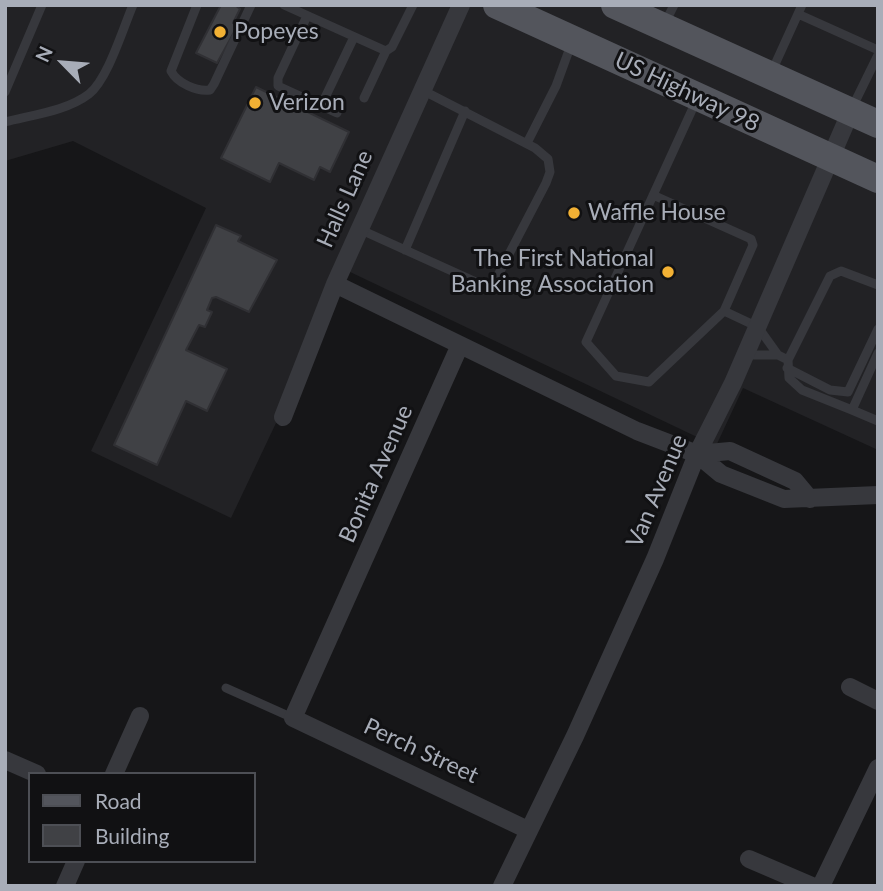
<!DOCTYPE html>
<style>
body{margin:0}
#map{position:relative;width:883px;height:891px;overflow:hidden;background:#161618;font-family:Lato,sans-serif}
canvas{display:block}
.frame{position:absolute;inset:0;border:7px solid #a8adb8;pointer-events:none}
.legend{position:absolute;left:28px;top:772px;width:228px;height:91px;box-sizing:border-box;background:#111113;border:2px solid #4d4f55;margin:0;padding:9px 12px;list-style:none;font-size:21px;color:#a8adb8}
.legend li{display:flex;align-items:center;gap:14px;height:35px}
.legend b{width:35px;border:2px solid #4d4f55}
.north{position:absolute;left:28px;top:28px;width:70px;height:70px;-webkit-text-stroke:5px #111113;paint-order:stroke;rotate:295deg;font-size:19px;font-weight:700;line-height:28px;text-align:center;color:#a8adb8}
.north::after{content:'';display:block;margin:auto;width:24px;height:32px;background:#a8adb8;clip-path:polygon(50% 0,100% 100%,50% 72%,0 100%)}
</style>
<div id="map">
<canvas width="883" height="891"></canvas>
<div class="frame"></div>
<ul class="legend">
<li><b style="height:9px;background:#53555c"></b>Road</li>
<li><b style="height:19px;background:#404145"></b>Building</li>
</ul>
<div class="north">N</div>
</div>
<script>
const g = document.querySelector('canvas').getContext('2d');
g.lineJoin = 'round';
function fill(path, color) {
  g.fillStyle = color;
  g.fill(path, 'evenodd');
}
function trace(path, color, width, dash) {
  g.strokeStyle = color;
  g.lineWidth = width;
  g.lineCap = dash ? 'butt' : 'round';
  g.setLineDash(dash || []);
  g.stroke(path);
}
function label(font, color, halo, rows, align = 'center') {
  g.font = font + ' Lato,sans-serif';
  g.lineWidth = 6;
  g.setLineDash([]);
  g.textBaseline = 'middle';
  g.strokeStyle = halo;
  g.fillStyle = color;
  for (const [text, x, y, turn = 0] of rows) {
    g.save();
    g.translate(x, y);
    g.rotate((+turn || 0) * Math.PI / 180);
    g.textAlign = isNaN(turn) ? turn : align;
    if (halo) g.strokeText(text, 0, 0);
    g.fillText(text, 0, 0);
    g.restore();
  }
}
fill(new Path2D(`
 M5 5H878V450L743 388 716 446 348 271 231 518 91 451 206 208 73 141 5 161Z`), '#222225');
const building = new Path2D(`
 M221 5H235L240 9 233 23 238 25 217 63 196 53Z
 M256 87 349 132 330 172 320 167 314 180 279 163 270 182 221 158Z
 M216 225 241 236 238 241 277 260 249 312 216 297 212 298 207 310 212 312 205 327 199 325 186 350 227 369 207 411 186 401 157 465 114 445Z`);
fill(building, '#404145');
trace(building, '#303034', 2);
trace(new Path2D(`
 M197 5 171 71C177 83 197 92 210 90L214 84 251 5
 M284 5 386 51 392 47 413 5
 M798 14 878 50
 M307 16 278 78V86L337 113
 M665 23 674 5
 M772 71 802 5
 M5 92 42 5
 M364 98 386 51
 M321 106 354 37
 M852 108 878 55
 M5 122C32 115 67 111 89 94 108 79 123 28 133 5
 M527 143 556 86 572 42
 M653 195 751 239 753 245 724 311 649 382 616 376 586 342 697 99
 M359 229 476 282 488 283 496 279 546 183 550 172 548 159 535 148 422 90
 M405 250 465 111
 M724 311 758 327 778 355
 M746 355H778L788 360 830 276 841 271 878 285
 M788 360 789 378 802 390 852 410 878 353
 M787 368 830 390 848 392 878 329
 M852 410 878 421
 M226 688 293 718`), '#37383d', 9);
trace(new Path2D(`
 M335 284 637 431 697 454 721 474 784 499 878 495
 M460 345 293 718 528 830
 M283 417 335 284 461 5
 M697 454 730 451 795 481 810 499
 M850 687 878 701
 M5 760 37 774
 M114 774 140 716
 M749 859 812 886
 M65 886 76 861
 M502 886 575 736 655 559 697 454 733 383 850 113
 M821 886 878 768`), '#37383d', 18);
trace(new Path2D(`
 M497 5 878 179
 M615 5 878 124`), '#53555c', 28);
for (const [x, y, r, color] of [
 [220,32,7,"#f2b134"],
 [255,103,7,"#f2b134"],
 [574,213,7,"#f2b134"],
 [668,272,7,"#f2b134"]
]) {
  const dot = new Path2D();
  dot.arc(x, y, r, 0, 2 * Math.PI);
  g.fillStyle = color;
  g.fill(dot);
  trace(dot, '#111113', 2.5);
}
label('23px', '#a8adb8', '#111113', [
 ["Popeyes",234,32],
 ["Verizon",269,103],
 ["Waffle House",588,213],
 ["The First National",654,259,"right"],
 ["Banking Association",654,285,"right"]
], 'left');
label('23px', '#a8adb8', '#111113', [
 ["US Highway 98",687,92,25],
 ["Halls Lane",345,199,-66],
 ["Bonita Avenue",376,474,-66],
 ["Van Avenue",657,491,-67],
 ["Perch Street",421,751,25]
]);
</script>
